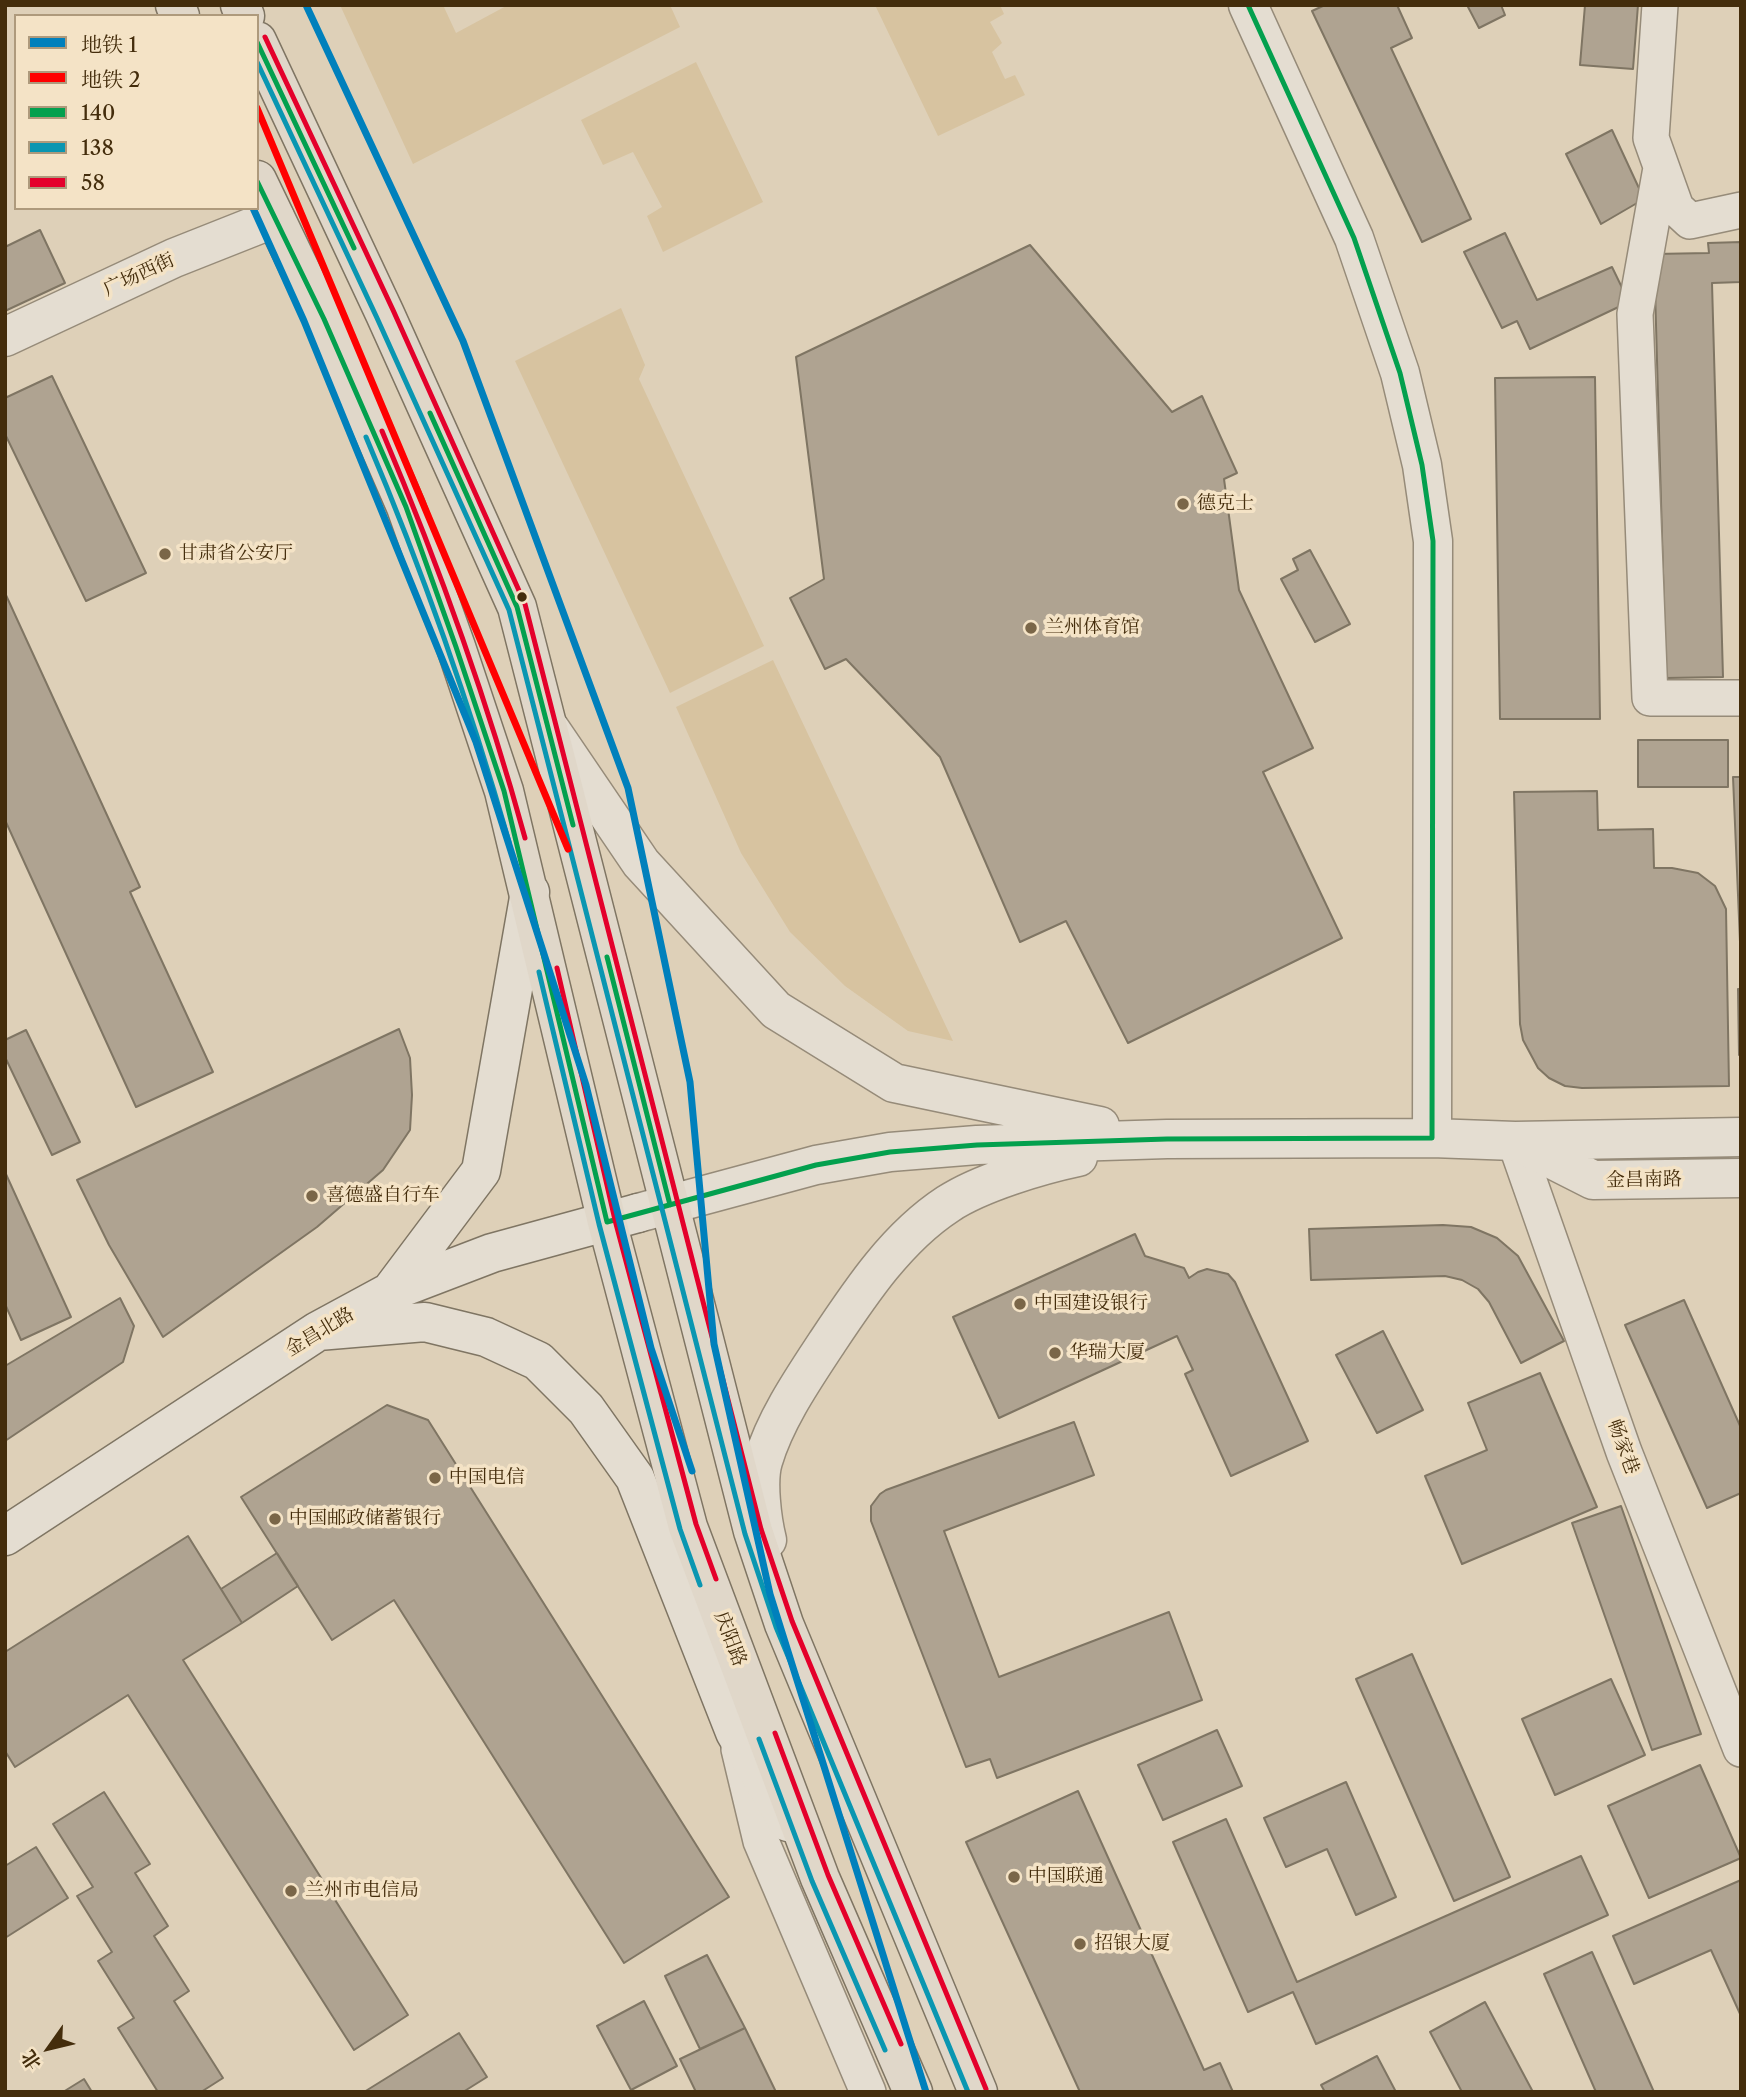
<!DOCTYPE html>
<meta charset="utf-8">
<style>
body{margin:0}
#map{position:relative;width:1746px;height:2097px;overflow:hidden;background:#ded0b8;font-family:"Libre Caslon Text","Noto Serif SC",serif}
canvas{display:block}
.frame{position:absolute;inset:0;border:7px solid #442d0c;pointer-events:none}
.legend{position:absolute;left:14px;top:14px;width:245px;height:196px;box-sizing:border-box;background:#f4e3c6;border:2px solid #ae9a7c;margin:0;padding:9px 12px;list-style:none;font-size:21px;color:#442d0c}
.legend li{display:flex;align-items:center;gap:14px;height:35px}
.legend b{width:35px;border:2px solid #ae9a7c}
.north{position:absolute;left:14px;top:2013px;width:70px;height:70px;-webkit-text-stroke:5px #f4e3c6;paint-order:stroke;rotate:236deg;font-size:19px;font-weight:700;line-height:28px;text-align:center;color:#442d0c}
.north::after{content:'';display:block;margin:auto;width:24px;height:32px;background:#442d0c;clip-path:polygon(50% 0,100% 100%,50% 72%,0 100%)}
</style>
<div id="map">
<canvas width="1746" height="2097"></canvas>
<div class="frame"></div>
<ul class="legend">
<li><b style="height:9px;background:#0080bc"></b>地铁 1</li>
<li><b style="height:9px;background:#f00"></b>地铁 2</li>
<li><b style="height:9px;background:#03a04e"></b>140</li>
<li><b style="height:9px;background:#0a96b1"></b>138</li>
<li><b style="height:9px;background:#e4002b"></b>58</li>
</ul>
<div class="north">北</div>
</div>
<script>
const g = document.querySelector('canvas').getContext('2d');
g.lineJoin = 'round';
function fill(path, color) {
  g.fillStyle = color;
  g.fill(path, 'evenodd');
}
function trace(path, color, width, dash) {
  g.strokeStyle = color;
  g.lineWidth = width;
  g.lineCap = dash ? 'butt' : 'round';
  g.setLineDash(dash || []);
  g.stroke(path);
}
function label(font, color, halo, rows, align = 'center') {
  g.font = font + ' "Libre Caslon Text","Noto Serif SC",serif';
  g.lineWidth = 7;
  g.setLineDash([]);
  g.textBaseline = 'middle';
  g.strokeStyle = halo;
  g.fillStyle = color;
  for (const [text, x, y, turn = 0] of rows) {
    g.save();
    g.translate(x, y);
    g.rotate((+turn || 0) * Math.PI / 180);
    g.textAlign = isNaN(turn) ? turn : align;
    if (halo) g.strokeText(text, 0, 0);
    g.fillText(text, 0, 0);
    g.restore();
  }
}
fill(new Path2D(`
 M340 5H443L456 33 508 5H670L680 27 413 164Z
 M875 5H1000L1004 14 990 22 1002 43 992 52 1005 79 1015 75 1025 95 938 136Z
 M696 62 763 202 663 252 647 216 662 207 633 152 603 165 581 120Z
 M621 308 645 365 639 379 764 646 670 693 515 361Z
 M773 660 953 1041 908 1031 845 986 790 932 741 853 676 707Z`), '#d7c3a0');
const building = new Path2D(`
 M1325 5H1397L1412 38 1391 48 1471 219 1422 242 1312 11Z
 M1467 5H1501L1505 15 1479 28Z
 M1585 5H1638L1633 69 1580 65Z
 M1612 130 1644 199 1601 224 1566 154Z
 M40 230 65 283 5 311V247Z
 M1505 233 1537 300 1612 267 1629 302 1530 349 1517 321 1502 328 1464 252Z
 M1741 242V282L1712 283 1723 677 1666 678 1654 254 1709 253 1708 243Z
 M1030 245 1172 412 1202 396 1237 473 1224 479 1239 590 1313 748 1263 772 1342 938 1128 1043 1066 921 1020 942 940 757 846 659 825 669 790 598 824 579 796 357Z
 M52 376 146 573 86 601 5 434V398Z
 M1595 377 1600 719H1500L1495 378Z
 M1310 550 1350 624 1315 642 1281 579 1298 570 1293 559Z
 M5 593 140 887 130 892 213 1072 136 1107 5 820Z
 M1638 740H1728V787H1638Z
 M1733 777H1741V942H1740Z
 M1597 791 1598 830 1653 829 1654 868H1672L1698 873 1715 886 1726 909 1729 1086 1582 1088 1565 1086 1549 1078 1538 1068 1523 1040 1520 1024 1514 792Z
 M1738 989H1741V1055H1739Z
 M399 1029 410 1058 412 1095 410 1130 383 1170 317 1227 163 1337 109 1245 77 1180Z
 M26 1030 80 1142 52 1155 5 1057V1040Z
 M5 1172 71 1317 21 1340 5 1304Z
 M1443 1225 1471 1227 1497 1238 1518 1256 1564 1341 1521 1363 1489 1302 1478 1289 1462 1280 1445 1276 1311 1280 1309 1229Z
 M1135 1234 1145 1256 1184 1268 1189 1278 1198 1272 1207 1269 1228 1274 1235 1282 1308 1441 1231 1476 1185 1374 1193 1370 1177 1336 999 1418 953 1317Z
 M120 1298 134 1326 123 1362 5 1441V1366Z
 M1684 1300 1741 1428V1493L1707 1508 1625 1325Z
 M1383 1331 1423 1410 1377 1433 1336 1355Z
 M1540 1373 1597 1507 1462 1564 1425 1476 1487 1450 1468 1403Z
 M387 1405 428 1420 729 1897 624 1963 394 1600 332 1640 241 1497Z
 M1074 1422 1094 1475 944 1531 999 1677 1169 1612 1202 1700 997 1778 990 1759 966 1767 871 1521V1506L880 1494 886 1490Z
 M1621 1506 1701 1734 1652 1750 1572 1523Z
 M188 1536 242 1623 183 1660 408 2015 354 2050 128 1695 15 1767 5 1751V1652Z
 M277 1553 298 1586 242 1623 221 1589Z
 M1412 1654 1510 1877 1454 1901 1356 1679Z
 M1611 1679 1645 1755 1555 1795 1522 1719Z
 M1217 1730 1242 1786 1163 1820 1138 1765Z
 M1700 1765 1741 1858 1649 1898 1608 1806Z
 M1346 1782 1396 1897 1356 1915 1327 1849 1286 1867 1264 1818Z
 M1078 1791 1204 2070 1220 2063 1233 2092H1080L966 1842Z
 M104 1792 150 1864 135 1873 168 1926 154 1936 189 1991 174 2001 223 2078 201 2092H158L118 2028 134 2018 98 1961 112 1952 77 1896 93 1887 53 1824Z
 M1226 1819 1297 1982 1581 1856 1608 1915 1316 2044 1293 1992 1248 2012 1173 1842Z
 M36 1847 68 1898 5 1938V1866Z
 M1741 1880V2016L1711 1950 1634 1984 1613 1936Z
 M1592 1952 1654 2092H1596L1544 1974Z
 M707 1955 745 2028 700 2049 665 1976Z
 M644 2001 677 2066 631 2090 597 2026Z
 M1485 2002 1533 2092H1462L1430 2032Z
 M745 2028 776 2092H696L680 2059Z
 M459 2033 487 2077 463 2092H364Z
 M1377 2056 1396 2092H1325L1321 2085Z
 M84 2079 92 2092H63Z`);
fill(building, '#afa391');
trace(building, '#7f7563', 2);
const minor = new Path2D(`
 M1660 5 1651 138 1676 208 1690 221 1741 210
 M1661 168 1635 314 1650 698H1741
 M1515 1141 1624 1452 1741 1749
 M739 1749 761 1841 868 2092`);
const tertiary = new Path2D(`
 M1248 5 1354 238 1400 373 1422 465 1433 541 1432 1138
 M5 337 174 258 275 218
 M550 729 641 863 776 1010 894 1083 1100 1126
 M1520 1143 1593 1180 1741 1178
 M638 1213 816 1165 890 1152 977 1145 1167 1139 1432 1138 1515 1141 1741 1137
 M767 1540C762 1520 757 1481 763 1461 775 1420 803 1379 826 1344 860 1293 896 1238 948 1204 980 1183 1040 1165 1078 1157`);
const secondary = new Path2D(`
 M391 1291 481 1171 530 892
 M318 1331 425 1322 486 1337 538 1361 586 1409 635 1478 735 1732 788 1822
 M5 1536 318 1331 390 1292 492 1253 638 1213`);
const primary = new Path2D(`
 M175 5 180 16
 M240 5 245 16
 M257 41 385 314 517 607 753 1531 784 1624 978 2092
 M257 180 324 319 406 507 456 647 504 791 607 1222 688 1527 820 1878 913 2092`);
trace(minor, '#968b79', 38);
trace(tertiary, '#968b79', 41);
trace(secondary, '#7f7563', 41);
trace(primary, '#7f7563', 41);
trace(minor, '#e4ddd1', 35);
trace(tertiary, '#e4ddd1', 38);
trace(secondary, '#e4ddd1', 38);
trace(primary, '#e0d7c9', 38);
trace(new Path2D(`
 M257 42 354 248
 M257 181 324 319 406 507 456 647 504 791 607 1222 816 1165 890 1152 977 1145 1167 1139 1432 1138 1433 541 1422 465 1400 373 1354 238 1248 5
 M430 413 517 607 573 825
 M607 957 670 1205`), '#03a04e', 5);
trace(new Path2D(`
 M257 62 377 318 509 610 745 1534 776 1627 968 2092
 M366 437C422 569 470 705 509 842
 M539 972 599 1224 680 1529 700 1585
 M759 1739 812 1881 885 2050`), '#0a96b1', 5);
trace(new Path2D(`
 M265 37 393 310 525 604 761 1529 792 1621 986 2089
 M382 431C438 563 487 699 525 838
 M557 968 615 1220 696 1524 716 1579
 M775 1733 828 1875 901 2044`), '#e4002b', 5);
trace(new Path2D(`
 M306 5 463 341 628 788 690 1082 714 1344 770 1594 926 2092
 M253 208 304 321 476 742 586 1085 651 1348 692 1471`), '#0080bc', 7);
trace(new Path2D(`
 M257 108 568 849`), '#f00', 7);
for (const [x, y, r, color] of [
 [1183,504,7,"#7a6648"],
 [165,554,7,"#7a6648"],
 [522,597,6,"#442d0c"],
 [1031,628,7,"#7a6648"],
 [312,1196,7,"#7a6648"],
 [1020,1304,7,"#7a6648"],
 [1055,1353,7,"#7a6648"],
 [435,1478,7,"#7a6648"],
 [275,1519,7,"#7a6648"],
 [1014,1877,7,"#7a6648"],
 [291,1891,7,"#7a6648"],
 [1080,1944,7,"#7a6648"]
]) {
  const dot = new Path2D();
  dot.arc(x, y, r, 0, 2 * Math.PI);
  g.fillStyle = color;
  g.fill(dot);
  trace(dot, '#f4e3c6', 2.5);
}
label('19px', '#442d0c', '#f4e3c6', [
 ["广场西街",139,275,-25],
 ["金昌南路",1644,1180,-1],
 ["金昌北路",320,1332,-31],
 ["畅家巷",1623,1447,70],
 ["庆阳路",730,1639,69]
]);
label('19px', '#442d0c', '#f4e3c6', [
 ["德克士",1197,504],
 ["甘肃省公安厅",179,554],
 ["兰州体育馆",1045,628],
 ["喜德盛自行车",326,1196],
 ["中国建设银行",1034,1304],
 ["华瑞大厦",1069,1353],
 ["中国电信",449,1478],
 ["中国邮政储蓄银行",289,1519],
 ["中国联通",1028,1877],
 ["兰州市电信局",305,1891],
 ["招银大厦",1094,1944]
], 'left');
</script>
